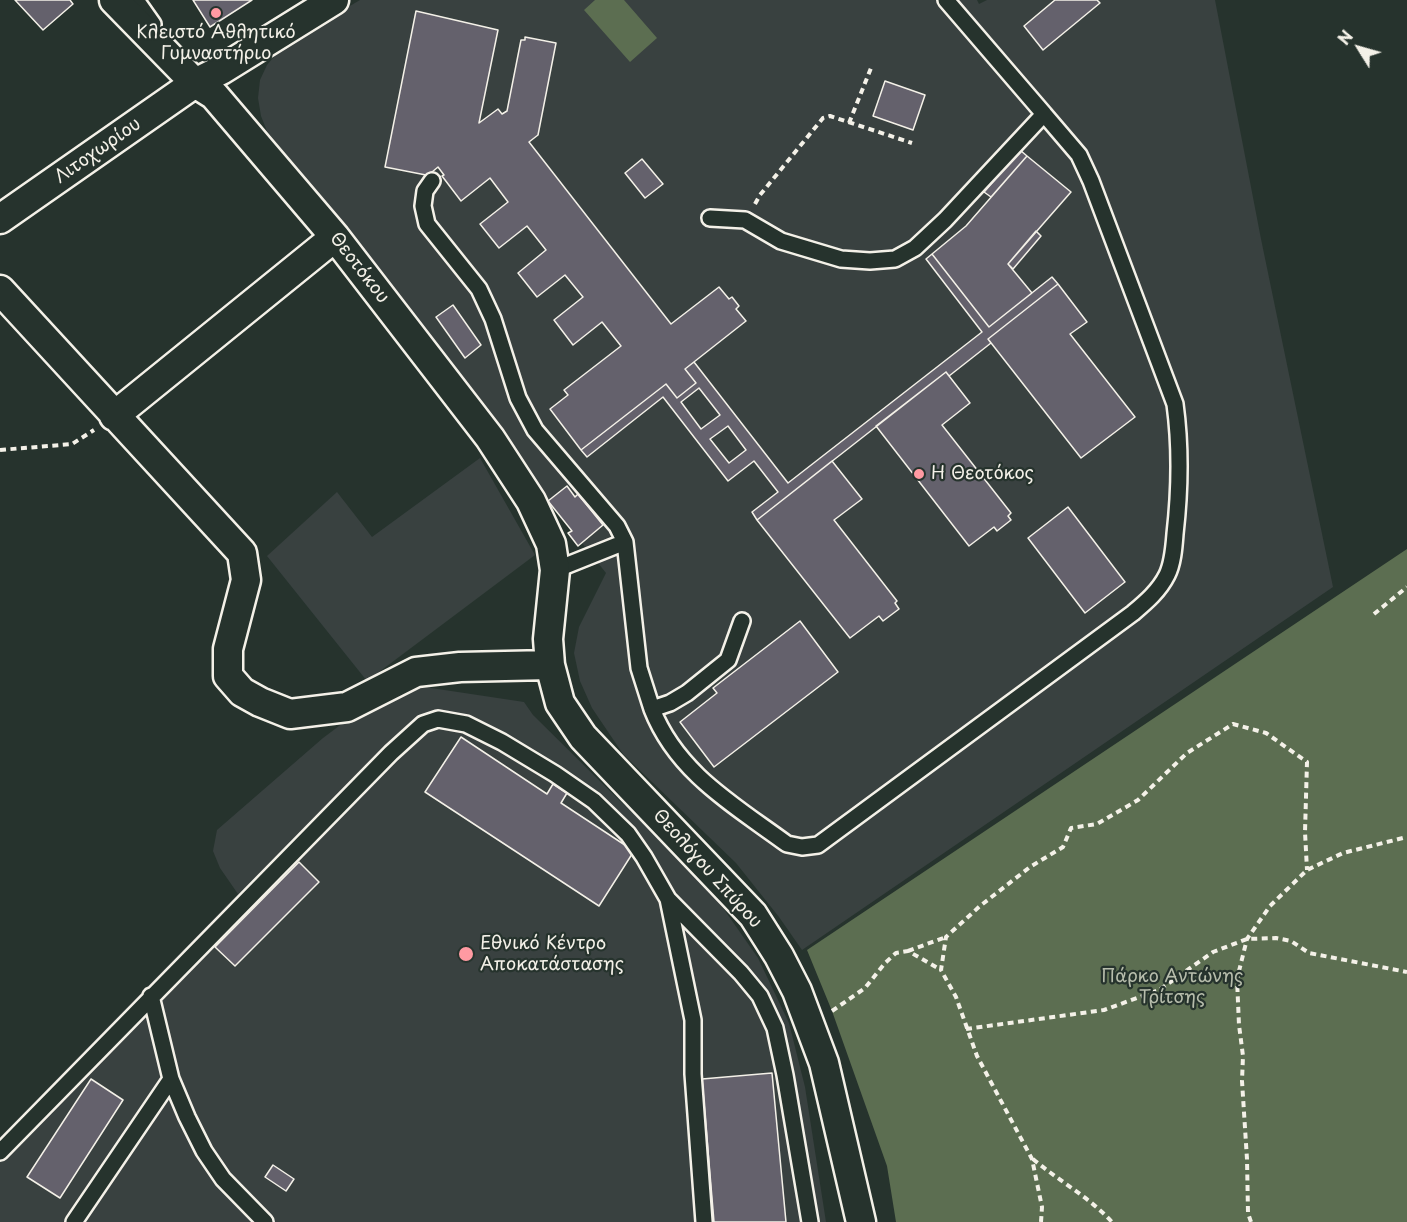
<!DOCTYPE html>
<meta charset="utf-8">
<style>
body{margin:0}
#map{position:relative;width:1407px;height:1222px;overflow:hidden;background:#26332d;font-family:"Playpen Sans",sans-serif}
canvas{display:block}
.north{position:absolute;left:1329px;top:18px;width:60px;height:60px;-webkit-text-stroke:4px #26332d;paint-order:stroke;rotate:307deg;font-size:16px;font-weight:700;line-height:24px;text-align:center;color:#f4f1e8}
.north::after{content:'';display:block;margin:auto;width:21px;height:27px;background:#f4f1e8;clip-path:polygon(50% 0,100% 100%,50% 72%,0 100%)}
</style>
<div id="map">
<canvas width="1407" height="1222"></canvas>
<div class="north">N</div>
</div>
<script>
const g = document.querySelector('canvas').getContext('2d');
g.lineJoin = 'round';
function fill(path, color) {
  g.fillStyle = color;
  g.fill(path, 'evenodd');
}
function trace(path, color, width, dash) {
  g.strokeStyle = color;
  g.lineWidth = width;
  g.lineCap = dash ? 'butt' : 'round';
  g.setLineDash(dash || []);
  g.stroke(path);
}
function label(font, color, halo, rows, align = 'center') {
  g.font = font + ' "Playpen Sans",sans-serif';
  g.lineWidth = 4.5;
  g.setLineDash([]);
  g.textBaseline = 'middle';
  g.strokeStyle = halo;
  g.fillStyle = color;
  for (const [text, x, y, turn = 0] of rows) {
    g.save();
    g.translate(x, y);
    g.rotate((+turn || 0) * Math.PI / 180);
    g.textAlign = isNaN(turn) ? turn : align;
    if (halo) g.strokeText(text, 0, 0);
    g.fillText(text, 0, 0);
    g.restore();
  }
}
fill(new Path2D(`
 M360 0H977L979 4 987 0H1215L1261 239 1333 587 802 950 779 917 736 863 623 754 592 708 580 681 574 653 579 627 606 573 582 543 578 546 568 533 571 530 436 348 347 232 267 131 261 116 258 98 260 80 267 65 277 53 306 32Z
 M480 458 535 555 367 681 267 556 337 492 372 537Z
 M418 686 524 702 533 715 620 801 666 844 714 895 758 958 789 1023 805 1087 826 1222H0V1137L238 894 220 868 213 851 217 830 323 738 375 699Z`), '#394140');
fill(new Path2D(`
 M595 0H624L657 38 630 62 584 10Z
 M1407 549V1222H896L887 1166 832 1011 807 950Z`), '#5c6e51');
const building = new Path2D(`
 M15 0H70L73 4 43 30Z
 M193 0H252L210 27Z
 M1055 0H1097L1100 3 1043 50 1024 26Z
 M416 11 498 30 479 123 498 109 502 114 507 111 521 40H525V37L556 43 538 135 529 142 671 324 719 287 729 299 732 297 739 306 736 309 746 321 685 369 696 383 677 398 666 384 581 450 550 409 568 395 564 390 621 346 602 322 573 345 554 320 583 297 565 275 537 297 518 273 546 250 527 226 499 248 480 224 508 202 490 178 461 201 442 176 444 175 438 167 432 172 431 176 385 167Z
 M885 81 925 95 913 130 873 116Z
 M1020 150 1027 156 991 197 984 192Z
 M1027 156 1071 192 1008 264 1032 293 989 327 932 254 966 226Z
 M642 159 663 184 645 198 625 173Z
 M1036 231 1041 236 1013 269 1008 264Z
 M932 254 989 327 1052 277 1058 284 988 339 991 343 949 376 946 372 757 520 752 512 778 492 754 461 728 481 663 397 587 457 581 450 666 384 677 398 696 383 685 369 694 362 788 483 982 332 926 259ZM699 388 720 415 701 429 681 402ZM728 426 746 450 729 463 710 439Z
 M1058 284 1087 322 1070 334 1135 417 1081 458 988 339Z
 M453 305 481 345 465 358 436 317Z
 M946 372 970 403 942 425 1011 513 1008 516 1011 520 997 531 994 527 969 546 876 426Z
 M832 461 862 499 834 520 897 601 895 603 899 609 883 621 879 616 850 638 757 520Z
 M567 486 575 497 578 494 603 525 578 546 568 533 572 531 548 501Z
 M1068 507 1125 582 1085 613 1028 538Z
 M800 621 838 672 714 767 680 722 717 693 713 688Z
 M461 737 547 794 553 784 567 793 561 803 634 851 599 906 425 792Z
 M299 862 319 882 235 966 215 947Z
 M772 1073 786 1222H714L702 1079Z
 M91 1079 123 1100 60 1198 27 1177Z
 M273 1165 294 1179 286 1191 265 1177Z`);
fill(building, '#64616c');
trace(building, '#f4f1e8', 1.5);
const service = new Path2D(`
 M136 0 153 24
 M432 181 425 191 423 206 427 224 479 289 493 319 518 398 535 430 617 526 625 542 639 668 652 709 670 703 687 693 728 660 742 621
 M710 218 745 220 781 241 841 259 870 261 895 259 915 248 945 220 1044 114 946 0
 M555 570 625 542
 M652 709C677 773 734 805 787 844L802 847 818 845 1133 613C1146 602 1159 591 1167 575 1173 563 1174 547 1175 534 1180 490 1181 448 1175 404L1091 181 1079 155 1044 114
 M668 899 693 1020V1074L704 1222
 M151 996 171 1079 187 1117 204 1151 223 1179 265 1222
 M0 1152 391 753 423 724 438 719 466 724 502 742 555 774 594 801 628 834 644 857 668 899 741 973 760 996 775 1028 785 1075 810 1222
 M74 1222 171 1079`);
const minor = new Path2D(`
 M114 0 195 83 214 95 335 237 490 438 531 501 551 544 555 570 548 639 550 665 560 703 583 737 753 915 779 956 797 991 824 1063 861 1222
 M0 219 195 83 221 70 334 0
 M0 290 242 553 246 580 228 649V676L242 692 260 702 290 714 347 707 416 672 460 667 550 665
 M114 416 335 237`);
trace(service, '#f4f1e8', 20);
trace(minor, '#f4f1e8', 33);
trace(new Path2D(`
 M849 123 871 68
 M755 204 760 195 823 118 830 116 912 143
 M0 450 72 444 94 430
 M1374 614 1407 587
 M908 951 946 937
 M832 1011 865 988 885 963 896 953 908 951 941 970
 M966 1029 1104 1010 1159 990 1213 952 1247 939 1276 938 1291 941 1309 953 1407 972
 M1033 1159C1059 1181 1089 1197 1112 1222
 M1041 1222 1042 1207 1032 1159 977 1056 956 997 941 970 946 937 980 906 1030 867 1063 847 1071 828 1097 824 1138 800 1187 753 1233 724 1266 733 1307 762 1305 832 1307 870
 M1251 1222 1248 1213 1247 1159 1242 1081 1243 1056 1239 1025 1237 979 1247 939 1270 906 1307 870 1343 853 1407 837`), '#f4f1e8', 4, [6, 4.5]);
trace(service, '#26332d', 15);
trace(minor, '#26332d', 28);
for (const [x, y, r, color] of [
 [216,13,6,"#ff9aa2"],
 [919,474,6,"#ff9aa2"],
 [466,954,8,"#ff9aa2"]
]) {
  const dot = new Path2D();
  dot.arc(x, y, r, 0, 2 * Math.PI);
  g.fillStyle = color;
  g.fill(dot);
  trace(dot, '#26332d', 2);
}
label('18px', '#f4f1e8', '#26332d', [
 ["Κλειστό Αθλητικό",216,33,"center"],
 ["Γυμναστήριο",216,54,"center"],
 ["Η Θεοτόκος",931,474],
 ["Εθνικό Κέντρο",480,944],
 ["Αποκατάστασης",480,965]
], 'left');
label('18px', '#f4f1e8', '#26332d', [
 ["Λιτοχωρίου",98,151,-35],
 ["Θεοτόκου",359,268,52],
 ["Θεολόγου Σπύρου",707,869,48]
]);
label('18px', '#b7bdac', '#26332d', [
 ["Πάρκο Αντώνης",1172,977],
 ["Τρίτσης",1172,998]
]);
</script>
